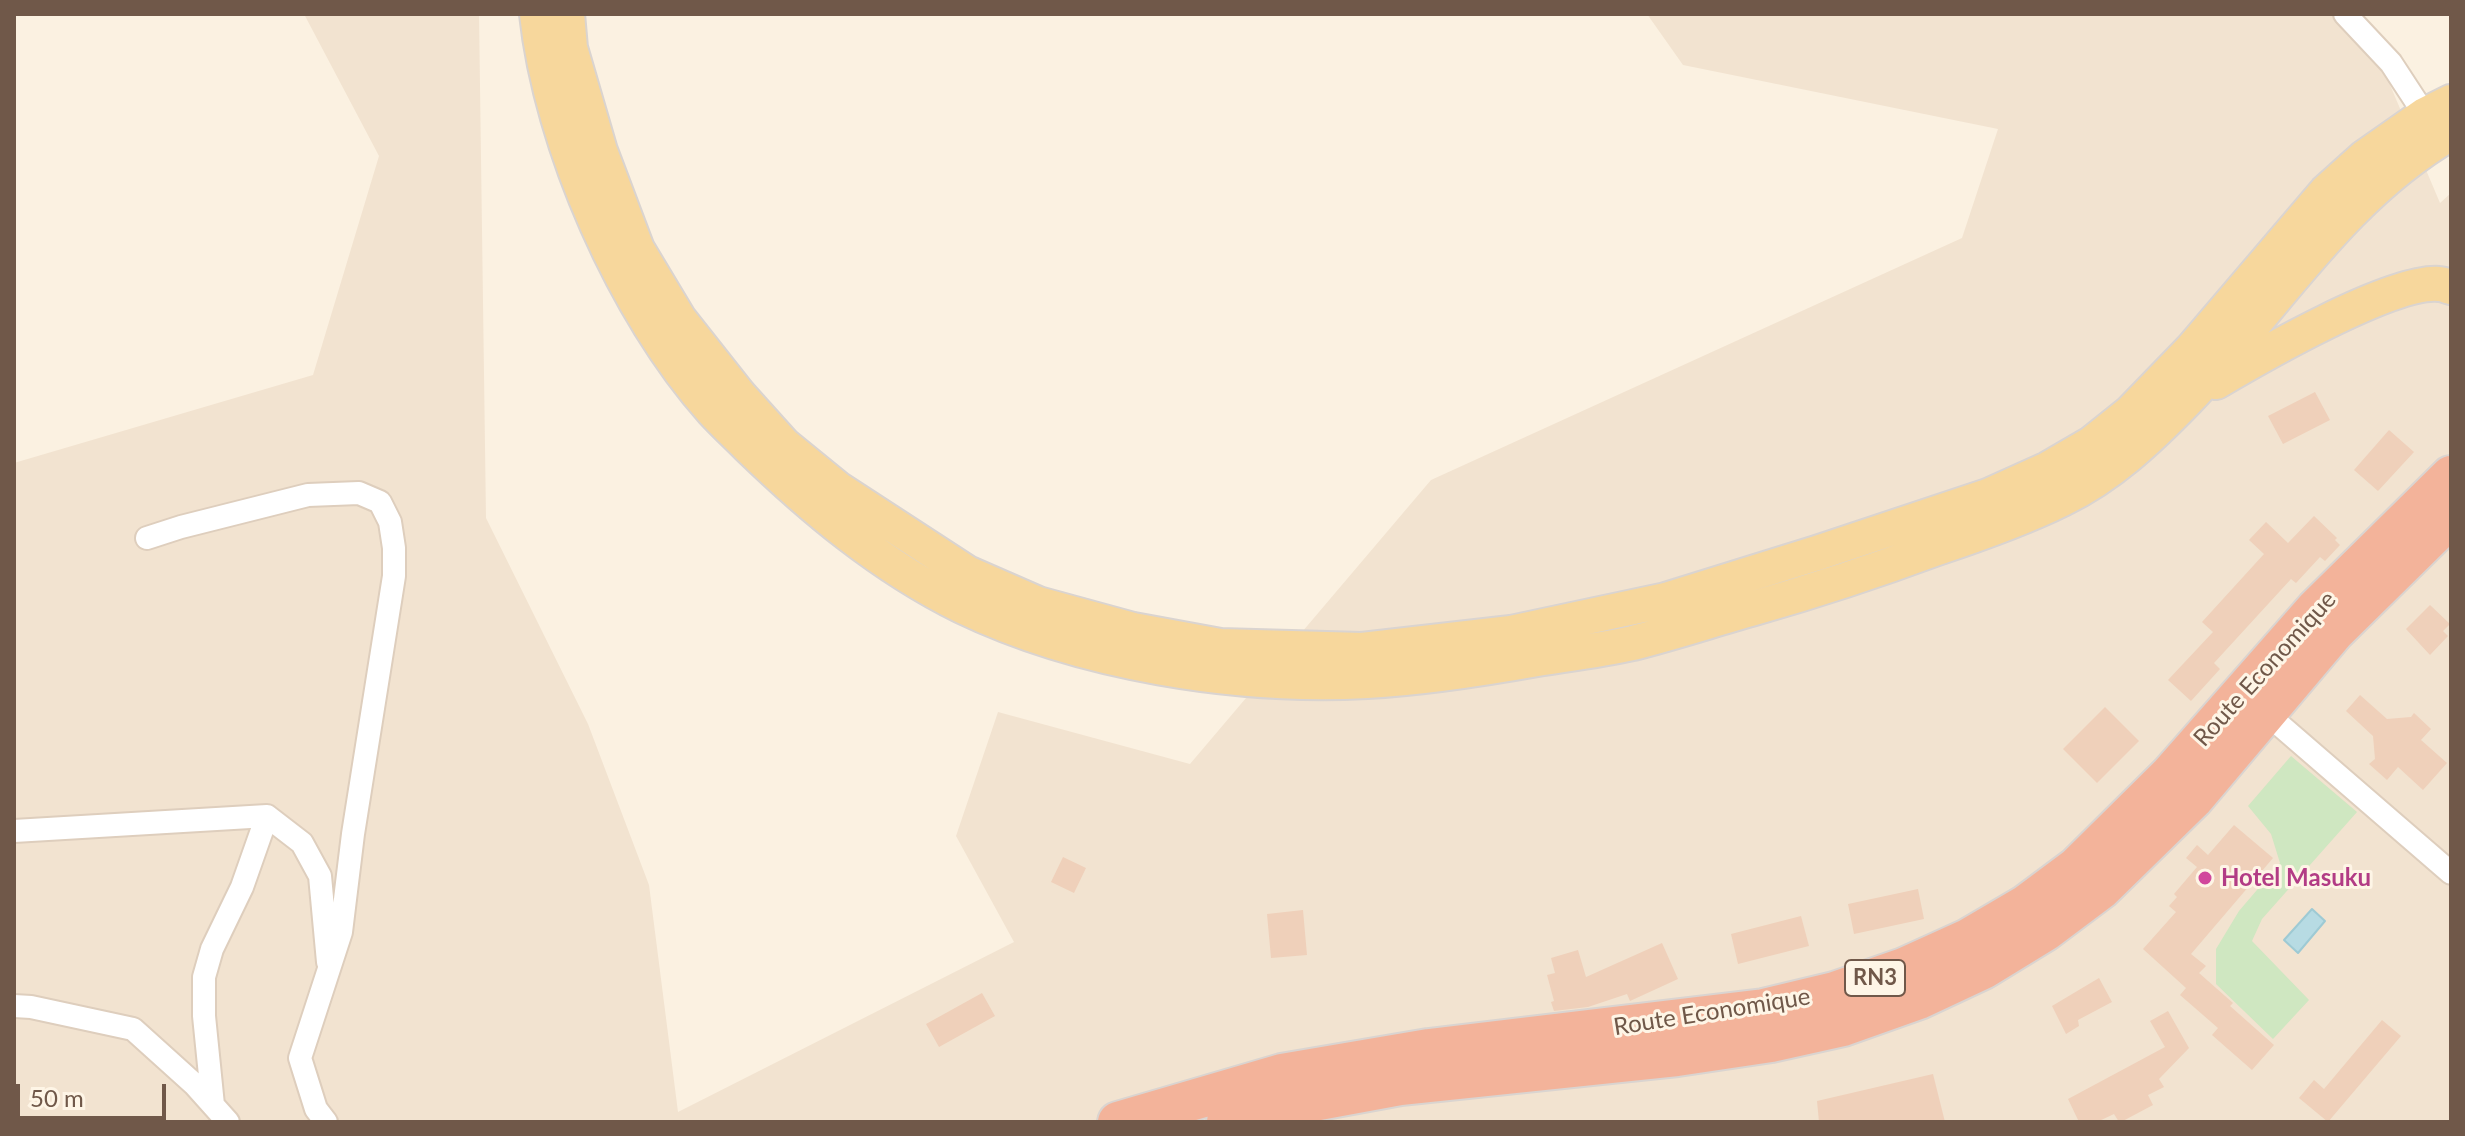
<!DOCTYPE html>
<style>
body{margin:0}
#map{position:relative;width:2465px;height:1136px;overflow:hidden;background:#fbf1e1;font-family:Lato,sans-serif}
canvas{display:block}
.frame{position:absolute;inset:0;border:16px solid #705849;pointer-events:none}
.scale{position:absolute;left:16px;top:1084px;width:150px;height:36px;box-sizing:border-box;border:4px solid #705849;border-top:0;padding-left:10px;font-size:24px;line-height:28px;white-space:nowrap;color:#705849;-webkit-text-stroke:6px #fef5e6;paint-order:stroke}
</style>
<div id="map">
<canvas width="2465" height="1136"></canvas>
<div class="frame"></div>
<div class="scale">50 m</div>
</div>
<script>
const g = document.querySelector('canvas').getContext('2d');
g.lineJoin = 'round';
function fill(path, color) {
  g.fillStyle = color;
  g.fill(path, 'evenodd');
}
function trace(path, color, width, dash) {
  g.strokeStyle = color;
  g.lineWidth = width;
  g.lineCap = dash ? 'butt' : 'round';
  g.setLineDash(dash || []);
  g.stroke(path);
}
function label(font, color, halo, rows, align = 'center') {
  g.font = font + ' Lato,sans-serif';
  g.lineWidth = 6;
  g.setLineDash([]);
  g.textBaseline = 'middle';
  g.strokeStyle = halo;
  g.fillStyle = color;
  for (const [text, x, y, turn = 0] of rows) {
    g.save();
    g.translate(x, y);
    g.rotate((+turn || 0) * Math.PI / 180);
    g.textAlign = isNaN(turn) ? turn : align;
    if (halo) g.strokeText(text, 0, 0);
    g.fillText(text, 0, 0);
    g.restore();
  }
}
fill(new Path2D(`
 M304 14H479L486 518 588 724 649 885 678 1112 1014 942 956 836 998 712 1190 764 1431 480 1962 238 1998 129 1683 65 1647 14H2360L2440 203 2451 193V1122H14V463L313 375 379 156Z`), '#f2e3d0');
fill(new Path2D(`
 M2291 756 2357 812 2262 919 2252 941 2309 1000 2273 1039 2216 984V949L2239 911 2280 863 2271 834 2248 806Z`), '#cfe7c1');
const water = new Path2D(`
 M2312 909 2325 921 2298 953 2284 940Z`);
fill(water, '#b7dbe3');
trace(water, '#9ecad4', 2);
fill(new Path2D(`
 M2315 392 2330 420 2283 444 2268 416Z
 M2389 430 2414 452 2378 491 2354 470Z
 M2314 516 2337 538 2335 540 2340 545 2325 561 2320 557 2296 583 2291 579 2214 663 2220 669 2191 701 2168 680 2213 632 2202 622 2264 554 2249 540 2266 522 2288 543Z
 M2430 605 2450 624 2443 631 2448 636 2430 655 2406 629Z
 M2360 695 2387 719 2411 717 2414 713 2431 729 2421 740 2447 763 2423 790 2398 767 2387 780 2369 764 2375 759 2373 736 2346 711Z
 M2105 707 2139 741 2097 783 2063 749Z
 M2234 825 2273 858 2191 954 2206 966 2199 973 2233 1003 2230 1006 2274 1045 2252 1070 2212 1035 2218 1028 2180 995 2186 988 2143 949 2176 912 2169 906 2177 897 2174 894 2197 867 2186 858 2197 845 2208 855Z
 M1063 857 1086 868 1074 893 1051 882Z
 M1918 889 1924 919 1854 934 1848 904Z
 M1303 910 1307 955 1271 958 1267 914Z
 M1801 916 1809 946 1738 964 1731 934Z
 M1662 943 1678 979 1630 1001 1627 994 1588 1007 1554 1011 1551 1002 1554 1001 1547 975 1555 973 1551 958 1578 950 1586 977Z
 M2099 978 2112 1002 2078 1020 2079 1026 2066 1034 2052 1006Z
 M982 993 995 1016 939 1047 926 1024Z
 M2168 1011 2189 1048 2159 1079 2164 1087 2148 1095 2153 1105 2121 1122H2119L2114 1114 2097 1122H2079L2068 1099 2165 1047 2150 1021Z
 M2382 1020 2401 1036 2328 1122 2299 1098 2314 1080 2324 1089Z
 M1933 1074 1945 1122H1819L1817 1101Z`), '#efd0ba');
const street = new Path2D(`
 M2345 14 2391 63 2425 115
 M147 538 181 527 308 495 359 493 380 502 390 522 394 548V576L353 834 341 932 300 1058 316 1109 326 1122
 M2259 707 2451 873
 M14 831 267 816 302 843 320 876 328 962
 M14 1006 31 1007 133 1029 194 1084 228 1122
 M213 1105 204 1016V977L212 949 242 887 267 816`);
const primary = new Path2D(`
 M537 14C551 145 625 313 713 411 724 423 736 434 748 446 812 508 881 566 962 606 1080 663 1237 688 1367 681 1424 678 1481 669 1537 659 1569 654 1602 650 1633 643 1673 633 1712 620 1751 609 1814 591 1875 571 1937 548 1979 534 2022 519 2062 499 2110 476 2149 439 2186 401 2273 311 2340 197 2451 133
 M567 14 570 48 600 151 637 249 679 319 739 395 784 445 838 489 967 573 1038 604 1133 630 1220 646 1362 650 1511 633 1666 600 1817 553 1988 496 2048 469 2091 444 2131 412 2192 349 2326 192 2365 157 2425 115 2451 102
 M2216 382C2260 356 2392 280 2439 284 2443 284 2447 286 2451 287`);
const highway = new Path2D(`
 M1118 1122 1282 1074 1429 1049 1764 1009 1835 992 1904 968 1968 939 2026 905 2077 867 2170 775 2316 609 2451 476
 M1227 1122 1259 1111 1400 1085 1677 1056 1771 1042 1843 1026 1919 999 1983 969 2045 931 2101 889 2193 799 2334 632 2451 517`);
trace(street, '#decebd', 26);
trace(primary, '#dad4d0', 38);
trace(highway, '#dad4d0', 44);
trace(street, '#fff', 22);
trace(primary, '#f7d79c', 34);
trace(highway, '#f3b39a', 40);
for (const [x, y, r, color] of [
 [2205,878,8,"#d1479c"]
]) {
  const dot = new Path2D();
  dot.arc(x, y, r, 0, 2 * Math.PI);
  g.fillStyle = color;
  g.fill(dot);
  trace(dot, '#fef5e6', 3);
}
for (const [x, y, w] of [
 [1875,978,60]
]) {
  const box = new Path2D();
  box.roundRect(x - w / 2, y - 18, w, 36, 6);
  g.fillStyle = '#fef5e6';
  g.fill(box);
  trace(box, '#705849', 2);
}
label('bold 22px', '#705849', null, [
 ["RN3",1875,978]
]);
label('24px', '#705849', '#fef5e6', [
 ["Route Economique",2265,669,-48],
 ["Route Economique",1712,1012,-9]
]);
label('bold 24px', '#b23c85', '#fef5e6', [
 ["Hotel Masuku",2221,878]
], 'left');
</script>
